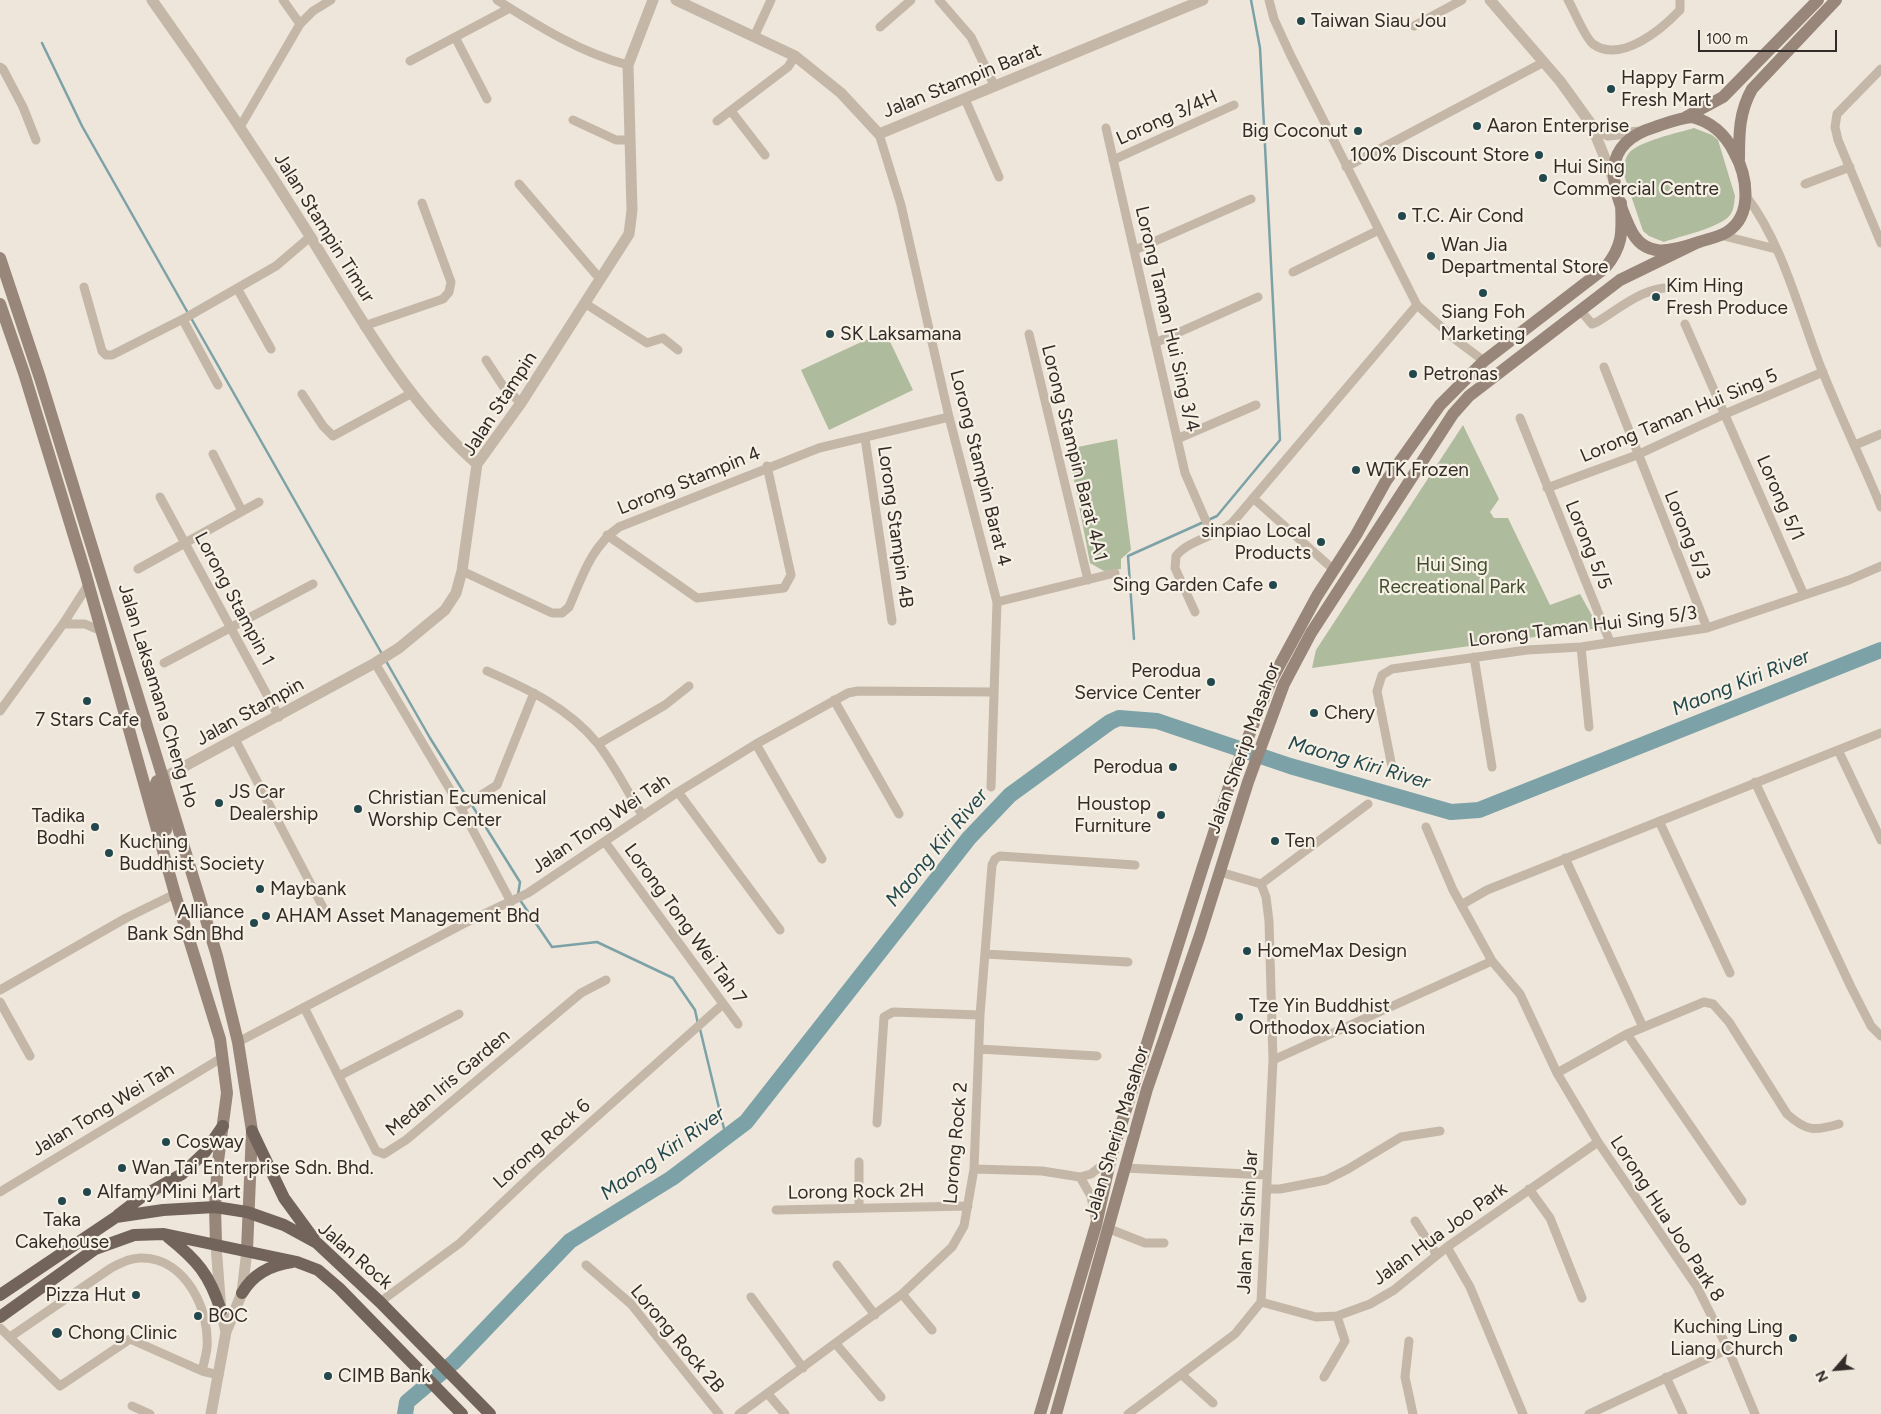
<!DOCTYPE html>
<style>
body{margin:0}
#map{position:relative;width:1881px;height:1414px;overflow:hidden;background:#eee6da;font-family:Figtree,sans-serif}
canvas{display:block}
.north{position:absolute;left:1811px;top:1344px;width:50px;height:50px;-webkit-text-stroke:4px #f6f0e5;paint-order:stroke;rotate:243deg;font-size:14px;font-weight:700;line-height:20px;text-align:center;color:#322b27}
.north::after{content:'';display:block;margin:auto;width:18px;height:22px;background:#322b27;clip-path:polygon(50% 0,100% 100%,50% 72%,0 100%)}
.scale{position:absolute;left:1698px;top:30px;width:139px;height:22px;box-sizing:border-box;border:2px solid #322b27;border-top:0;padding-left:6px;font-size:15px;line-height:18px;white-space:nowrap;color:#322b27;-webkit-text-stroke:4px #f6f0e5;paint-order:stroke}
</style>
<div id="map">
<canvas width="1881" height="1414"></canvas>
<div class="north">N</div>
<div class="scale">100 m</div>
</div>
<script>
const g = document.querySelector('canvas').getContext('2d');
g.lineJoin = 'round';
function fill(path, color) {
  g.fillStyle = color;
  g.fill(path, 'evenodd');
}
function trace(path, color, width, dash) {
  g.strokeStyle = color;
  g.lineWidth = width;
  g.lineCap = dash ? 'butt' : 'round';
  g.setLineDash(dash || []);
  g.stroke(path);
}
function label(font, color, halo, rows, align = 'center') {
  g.font = font + ' Figtree,sans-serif';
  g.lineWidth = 4.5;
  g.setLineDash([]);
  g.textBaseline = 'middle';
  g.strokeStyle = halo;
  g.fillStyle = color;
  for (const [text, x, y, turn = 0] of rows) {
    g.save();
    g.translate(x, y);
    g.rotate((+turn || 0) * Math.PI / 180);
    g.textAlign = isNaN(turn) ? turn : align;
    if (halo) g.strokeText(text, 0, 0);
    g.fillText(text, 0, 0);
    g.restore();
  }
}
fill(new Path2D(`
 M1694 128 1712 135 1718 140 1735 196C1734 203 1734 210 1730 215 1720 228 1680 236 1664 242L1649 236 1643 231 1623 172C1624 165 1625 158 1629 153 1639 141 1678 133 1694 128Z
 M885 331 913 390 829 430 801 370Z
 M1463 425 1499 499 1490 512 1494 518H1508L1550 605 1580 594 1599 628 1312 668 1316 650Z
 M1117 439 1131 550 1121 559V569L1104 571 1090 563 1068 449Z`), '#aebb9c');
trace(new Path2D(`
 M42 43 82 126 188 313
 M191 318 382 654
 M1134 639 1128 556 1217 516 1280 440 1260 48 1251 0
 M386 661 430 738 520 882 518 895
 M520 900 552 947 597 942 673 978 695 1010 698 1024
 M700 1029 726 1137`), '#7ca2a7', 2.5);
trace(new Path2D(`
 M405 1414 407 1402 454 1362 570 1241 672 1178 746 1122 969 838 1010 795 1110 722 1119 718 1157 721 1290 766 1451 812 1479 810 1881 650`), '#7ca2a7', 16);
trace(new Path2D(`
 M283 0 300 24
 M497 0C538 26 581 53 628 65
 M939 0 971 37 995 87
 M1269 0 1274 19 1290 54 1417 305 1456 340 1484 361
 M1568 0C1574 10 1585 38 1593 44 1621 64 1662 29 1680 10V0
 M1414 26 1462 0
 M880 27 911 0
 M455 37 487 99
 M754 37 771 0
 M410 61 510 8
 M0 67 3 69 23 107 36 140
 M1881 69 1837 114 1835 127 1838 140 1881 243
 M965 99 999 177
 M731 111 765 155
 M573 120 616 140H630
 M717 121 788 67 795 56
 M240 127 300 24 313 11 331 0
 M1106 128 1185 473 1212 535
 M879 134 901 205 949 417 997 602 991 787
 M1113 160 1234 105
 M1346 167 1544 62
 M519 184 600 279
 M1805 184 1850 167
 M1746 196C1781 241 1798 307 1818 360 1837 410 1861 458 1881 507
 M1720 235 1776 249
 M1135 250 1251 199
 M1293 272 1379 230
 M84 287 102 351 106 355H112L187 317 276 266 310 237
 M237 288 271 349
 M586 304 647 343 663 338 678 350
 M1580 310 1592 324 1597 322C1618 309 1639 291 1664 288
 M183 320 218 385
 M1685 324 1804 595
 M364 326 443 299 449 292 451 282 422 203
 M1029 334 1088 580
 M1155 343 1258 297
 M486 360 503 386 521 403
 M1604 367 1707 628
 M302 394 323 426 333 436 412 393
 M1520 418 1610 642
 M865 438 892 621
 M1177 439 1256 405
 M1855 445 1881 434
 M213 454 242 511
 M1547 488 1637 455 1725 414 1823 372
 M160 497 279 717
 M1253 498 1334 570
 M607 535 697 598 784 588 791 575 767 466
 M138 569 259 502
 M462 571 552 613H562L569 607C582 577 591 547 619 527L819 448 949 417
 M997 602 1115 573
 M1195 612 1175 568 1176 556C1190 539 1216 537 1233 522L1417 305
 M63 624H85L101 631
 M1581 647 1589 727
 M1474 657 1492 767
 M164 663 313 584
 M375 663 461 808 511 902
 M487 671C528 689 569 708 598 744 615 766 628 793 643 816
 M834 700 899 814
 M0 711 63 624 88 585
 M236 741 328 917
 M598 744 665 705 689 686
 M756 744 822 859
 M1838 750 1881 840
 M1391 773 1393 772 1377 691 1382 675 1392 669 1527 650 1581 647 1707 628 1849 580 1881 566
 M1755 782 1851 987 1871 1026 1881 1036
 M678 792 780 930
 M461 808 497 785 534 693
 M1659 821 1730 973
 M1426 827 1453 890 1492 961 1520 994 1557 1073 1598 1142 1697 1287 1728 1349 1755 1414
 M605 842 738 1024
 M1565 858 1643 1027
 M1261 884 1368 804
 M1461 905 1487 890 1881 733
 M985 954 1128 962
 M0 990 126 918 175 894
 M0 1002 30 1056
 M304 1007 376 1151 384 1154 406 1140 581 993 606 980
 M1627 1034 1742 1201
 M238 1042 463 924 528 893 678 792 756 744 848 693 858 691 994 692
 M979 1049 1097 1056
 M1273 1060 1492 961
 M1557 1073 1627 1034 1704 1002 1713 1004 1729 1022 1787 1114C1807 1132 1815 1131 1839 1124
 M339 1076 459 1014
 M877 1123 884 1017 893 1012 980 1015
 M859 1162V1208
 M1125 1168 1267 1175
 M974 1169 1042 1171 1080 1177 1091 1174 1110 1159
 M1080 1177 1091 1196 1095 1219
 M1267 1189H1280L1326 1180 1348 1169 1401 1137 1440 1131
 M1529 1189 1550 1218 1582 1298
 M0 1192 223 1057
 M776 1210 968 1206
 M1415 1221 1437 1255
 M1107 1228 1145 1243H1164
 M1447 1247 1470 1287 1523 1414
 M586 1265 631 1304 719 1414
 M837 1265 875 1315
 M902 1294 932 1330
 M751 1297 803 1368
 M380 1302 460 1243 536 1171 723 1004
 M1261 1302 1316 1317 1337 1316 1370 1304 1394 1290 1447 1247 1598 1142
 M0 1328 60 1386 130 1339 202 1371 219 1375
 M10 1337 111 1268C121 1263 132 1257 143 1258 186 1259 210 1310 207 1348 206 1355 204 1363 202 1371
 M1409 1341 1405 1377 1413 1414
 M836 1344 881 1397
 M1182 1375 1213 1403
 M1324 1377 1345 1341 1337 1316
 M1666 1377 1683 1414
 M768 1394 785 1414
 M132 1406 150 1414
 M739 1414 902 1294 952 1247 964 1226 974 1169 980 1015 992 865 995 859 1000 856 1135 865
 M1128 1414 1235 1334 1261 1302 1273 1060 1269 921 1266 897 1261 884 1220 872
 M1589 1414 1728 1349`), '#c4b7a7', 9);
trace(new Path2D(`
 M152 0C207 77 260 156 310 236 359 316 406 401 477 464
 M676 0 795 56 841 93 879 134 1203 0
 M1490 0 1560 81 1591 124 1613 178
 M1592 125 1608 135 1639 132
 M163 778 375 663 399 648 445 610 456 593 462 571 477 464 521 403 629 234 632 210 628 65 653 0
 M216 1245 221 1311 226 1332
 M211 1414 226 1332 242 1293 247 1250`), '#c4b7a7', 11);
trace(new Path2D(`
 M1686 117 1723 97 1818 0
 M1692 117C1712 122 1725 134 1734 152 1747 175 1754 215 1727 232 1719 237 1708 239 1699 242 1673 251 1644 260 1630 228 1610 185 1599 144 1655 127 1667 123 1679 118 1692 117Z
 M1739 159C1739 134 1739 112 1752 89L1836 0
 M0 258 40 378 163 778 217 956 238 1042 252 1131 247 1250
 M0 304 24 373 85 572 175 894 220 1039 227 1093 218 1161 215 1207 216 1245
 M163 778 157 781 155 786 166 830
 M1040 1414 1096 1225 1111 1157 1204 863 1232 777 1271 681 1317 596 1356 535 1386 481 1440 405 1484 361 1605 268C1624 245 1622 231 1621 203
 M1056 1414 1147 1089 1200 935 1248 782 1284 684 1311 633 1453 414 1469 396 1620 280 1696 243`), '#978679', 12);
trace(new Path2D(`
 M252 1131 284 1198 314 1239
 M118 1215 143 1196 182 1174 205 1152 223 1126
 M168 1237C197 1260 210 1275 221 1311
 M242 1293C253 1274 270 1265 292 1262
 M0 1295 116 1217 163 1210 215 1207 247 1212 284 1225 317 1243 380 1302 490 1414
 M0 1317 95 1249 134 1235 164 1234 297 1262 318 1270 339 1288 462 1414`), '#72645a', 12);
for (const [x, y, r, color] of [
 [1301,21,5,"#22484e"],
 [1611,89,5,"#22484e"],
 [1477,126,5,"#22484e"],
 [1358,131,5,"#22484e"],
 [1539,155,5,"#22484e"],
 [1543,178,5,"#22484e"],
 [1402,216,5,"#22484e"],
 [1431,256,5,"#22484e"],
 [1483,293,5,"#22484e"],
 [1656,297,5,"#22484e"],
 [830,334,5,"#22484e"],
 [1413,374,5,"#22484e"],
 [1356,470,5,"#22484e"],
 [1321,542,5,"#22484e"],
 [1273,585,5,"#22484e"],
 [1211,682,5,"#22484e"],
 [87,701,5,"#22484e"],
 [1314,713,5,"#22484e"],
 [1173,767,5,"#22484e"],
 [219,803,5,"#22484e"],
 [358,809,5,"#22484e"],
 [1161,815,5,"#22484e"],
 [95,827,5,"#22484e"],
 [1275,841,5,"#22484e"],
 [109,853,5,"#22484e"],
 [260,889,5,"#22484e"],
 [266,916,5,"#22484e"],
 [254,923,5,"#22484e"],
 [1247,951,5,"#22484e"],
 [1239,1017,5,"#22484e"],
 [166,1142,5,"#22484e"],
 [122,1168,5,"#22484e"],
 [87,1192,5,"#22484e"],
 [62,1201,5,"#22484e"],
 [136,1295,5,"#22484e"],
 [198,1316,5,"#22484e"],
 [57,1333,6,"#22484e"],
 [1793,1338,5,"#22484e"],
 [328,1376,5,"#22484e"]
]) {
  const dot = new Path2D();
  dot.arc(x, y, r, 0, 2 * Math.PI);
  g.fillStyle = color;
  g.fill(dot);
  trace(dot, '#f6f0e5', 2);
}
label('19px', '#322b27', '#f6f0e5', [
 ["Taiwan Siau Jou",1311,21],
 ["Happy Farm",1621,78],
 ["Fresh Mart",1621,100],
 ["Aaron Enterprise",1487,126],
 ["Big Coconut",1348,131,"right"],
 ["100% Discount Store",1529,155,"right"],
 ["Hui Sing",1553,167],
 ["Commercial Centre",1553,189],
 ["T.C. Air Cond",1412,216],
 ["Wan Jia",1441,245],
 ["Departmental Store",1441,267],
 ["Kim Hing",1666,286],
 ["Fresh Produce",1666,308],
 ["Siang Foh",1483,312,"center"],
 ["Marketing",1483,334,"center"],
 ["SK Laksamana",840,334],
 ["Petronas",1423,374],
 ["WTK Frozen",1366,470],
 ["sinpiao Local",1311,531,"right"],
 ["Products",1311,553,"right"],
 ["Sing Garden Cafe",1263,585,"right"],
 ["Perodua",1201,671,"right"],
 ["Service Center",1201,693,"right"],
 ["Chery",1324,713],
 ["7 Stars Cafe",87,720,"center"],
 ["Perodua",1163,767,"right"],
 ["JS Car",229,792],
 ["Dealership",229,814],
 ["Christian Ecumenical",368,798],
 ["Worship Center",368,820],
 ["Houstop",1151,804,"right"],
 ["Furniture",1151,826,"right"],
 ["Tadika",85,816,"right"],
 ["Bodhi",85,838,"right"],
 ["Ten",1285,841],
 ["Kuching",119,842],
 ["Buddhist Society",119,864],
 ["Maybank",270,889],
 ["Alliance",244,912,"right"],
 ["Bank Sdn Bhd",244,934,"right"],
 ["AHAM Asset Management Bhd",276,916],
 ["HomeMax Design",1257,951],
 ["Tze Yin Buddhist",1249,1006],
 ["Orthodox Asociation",1249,1028],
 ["Cosway",176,1142],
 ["Wan Tai Enterprise Sdn. Bhd.",132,1168],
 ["Alfamy Mini Mart",97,1192],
 ["Taka",62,1220,"center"],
 ["Cakehouse",62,1242,"center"],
 ["Pizza Hut",126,1295,"right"],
 ["BOC",208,1316],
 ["Kuching Ling",1783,1327,"right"],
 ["Liang Church",1783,1349,"right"],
 ["Chong Clinic",68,1333],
 ["CIMB Bank",338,1376]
], 'left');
label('19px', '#322b27', '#f6f0e5', [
 ["Jalan Stampin Barat",962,81,-22],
 ["Lorong 3/4H",1167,118,-24],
 ["Jalan Stampin Timur",324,228,58],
 ["Lorong Taman Hui Sing 3/4",1167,319,77],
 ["Jalan Stampin",500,404,-57],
 ["Lorong Taman Hui Sing 5",1679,416,-23],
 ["Lorong Stampin Barat 4A1",1074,453,76],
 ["Lorong Stampin Barat 4",980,468,76],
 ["Lorong Stampin 4",689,481,-22],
 ["Lorong 5/1",1780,498,66],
 ["Lorong Stampin 4B",895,527,82],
 ["Lorong 5/3",1687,535,68],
 ["Lorong 5/5",1588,545,68],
 ["Lorong Stampin 1",234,599,62],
 ["Lorong Taman Hui Sing 5/3",1583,627,-7],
 ["Jalan Laksamana Cheng Ho",158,696,73],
 ["Jalan Stampin",250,712,-29],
 ["Jalan Sherip Masahor",1244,748,-70],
 ["Jalan Tong Wei Tah",601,824,-34],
 ["Lorong Tong Wei Tah 7",685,924,54],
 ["Medan Iris Garden",448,1083,-40],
 ["Jalan Tong Wei Tah",103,1110,-31],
 ["Jalan Sherip Masahor",1117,1133,-73],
 ["Lorong Rock 2",956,1143,-85],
 ["Lorong Rock 6",542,1144,-42],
 ["Lorong Rock 2H",856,1192,-1],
 ["Lorong Hua Joo Park 8",1667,1219,57],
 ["Jalan Tai Shin Jar",1248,1222,-87],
 ["Jalan Hua Joo Park",1440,1234,-36],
 ["Jalan Rock",355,1256,41],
 ["Lorong Rock 2B",677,1339,50]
]);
label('19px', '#3f4d2e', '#f6f0e5', [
 ["Hui Sing",1452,565],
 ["Recreational Park",1452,587]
]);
label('italic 20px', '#22484e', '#f6f0e5', [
 ["Maong Kiri River",1741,683,-22],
 ["Maong Kiri River",1359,763,16],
 ["Maong Kiri River",937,848,-50],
 ["Maong Kiri River",663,1154,-35]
]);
</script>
